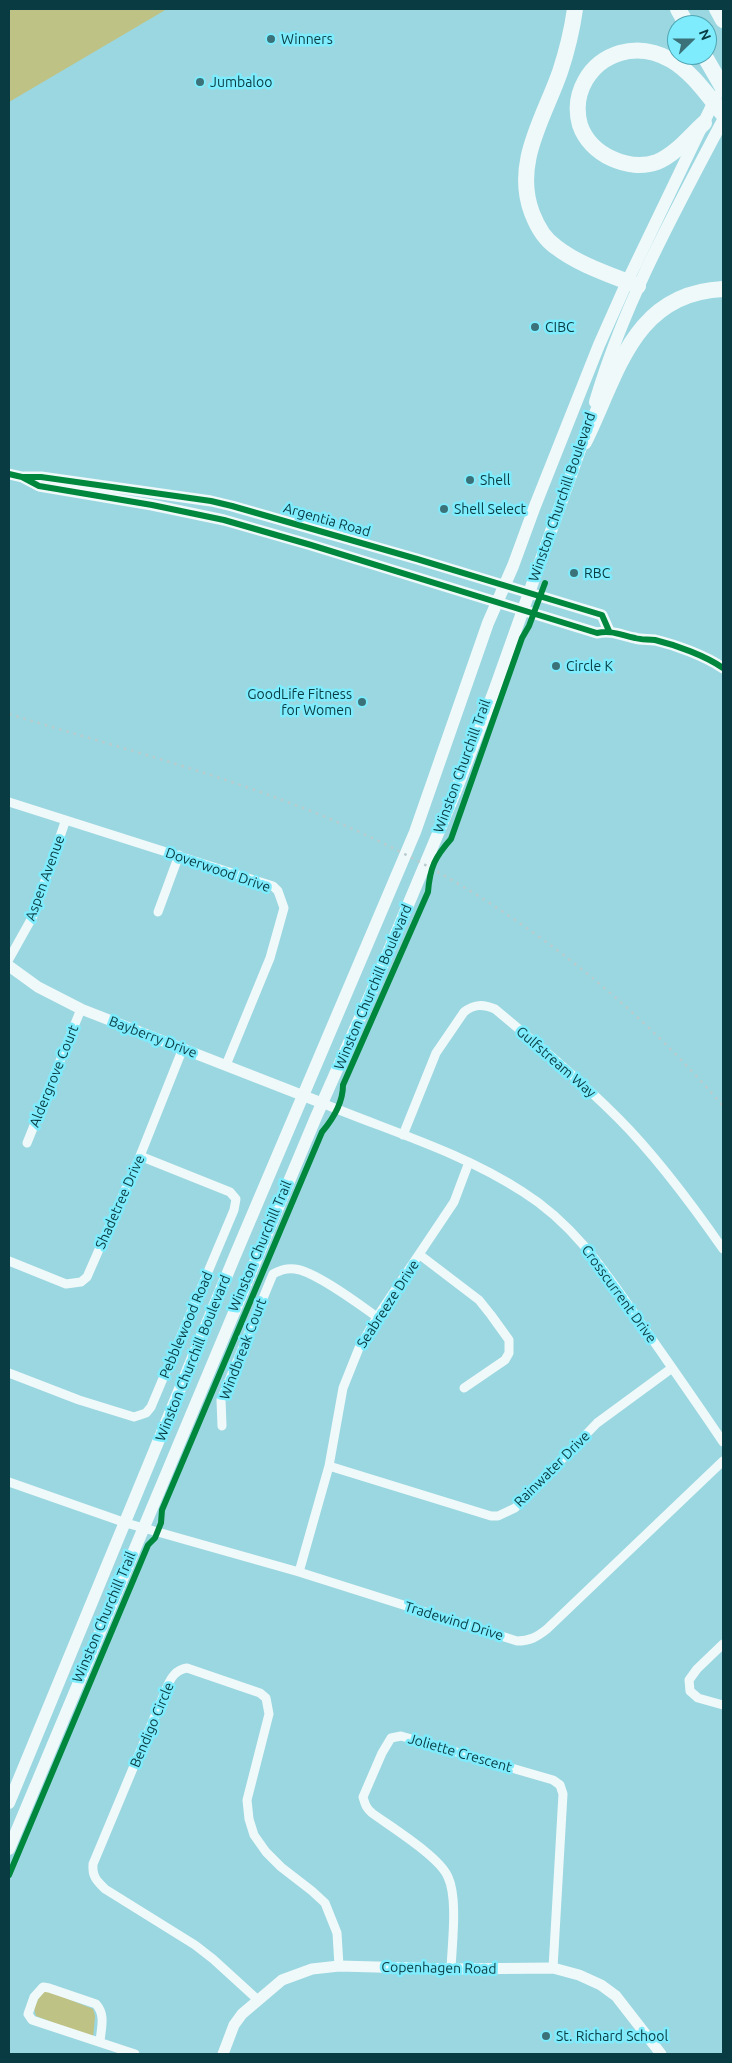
<!DOCTYPE html>
<style>
body{margin:0}
#map{position:relative;width:732px;height:2063px;overflow:hidden;background:#9bd7e0;font-family:Ubuntu,sans-serif}
canvas{display:block}
.frame{position:absolute;inset:0;border:10px solid #083b42;pointer-events:none}
.north{position:absolute;left:667px;top:15px;width:50px;height:50px;box-sizing:border-box;background:#7eecfd;border:1px solid #4fa5b2;border-radius:50%;rotate:68deg;font-size:14px;font-weight:700;line-height:20px;text-align:center;color:#083b42}
.north::after{content:'';display:block;margin:auto;width:18px;height:22px;background:#3b7279;clip-path:polygon(50% 0,100% 100%,50% 72%,0 100%)}
</style>
<div id="map">
<canvas width="732" height="2063"></canvas>
<div class="frame"></div>
<div class="north">N</div>
</div>
<script>
const g = document.querySelector('canvas').getContext('2d');
g.lineJoin = 'round';
function fill(path, color) {
  g.fillStyle = color;
  g.fill(path, 'evenodd');
}
function trace(path, color, width, dash) {
  g.strokeStyle = color;
  g.lineWidth = width;
  g.lineCap = dash ? 'butt' : 'round';
  g.setLineDash(dash || []);
  g.stroke(path);
}
function label(font, color, halo, rows, align = 'center') {
  g.font = font + ' Ubuntu,sans-serif';
  g.lineWidth = 5;
  g.setLineDash([]);
  g.textBaseline = 'middle';
  g.strokeStyle = halo;
  g.fillStyle = color;
  for (const [text, x, y, turn = 0] of rows) {
    g.save();
    g.translate(x, y);
    g.rotate((+turn || 0) * Math.PI / 180);
    g.textAlign = isNaN(turn) ? turn : align;
    if (halo) g.strokeText(text, 0, 0);
    g.fillText(text, 0, 0);
    g.restore();
  }
}
fill(new Path2D(`
 M9 9H167L9 102Z
 M48 1991 93 2009 95 2016 93 2038 36 2016 34 2008 41 1993Z`), '#bec284');
trace(new Path2D(`
 M9 802 273 886 278 891 284 908 270 958 226 1065
 M158 912 179 855
 M9 959 33 916 65 822
 M322 1103C389 1131 462 1152 523 1192 576 1225 608 1276 643 1326 670 1365 697 1403 723 1442
 M403 1135 436 1053 464 1012C474 1004 483 1004 495 1009 537 1044 579 1079 618 1118 657 1157 691 1203 723 1249
 M27 1143 81 1009
 M420 1255 479 1300 491 1315 509 1340V1353L505 1360 464 1388
 M9 1261 66 1284 81 1282 87 1277 140 1156 183 1048
 M9 1373 79 1400 134 1417 146 1413 151 1407 234 1210 236 1199 230 1192 140 1156
 M222 1426 221 1400 273 1274C281 1270 286 1268 295 1269 315 1271 360 1305 377 1317
 M329 1466 491 1516H498L515 1508 597 1423 672 1368
 M9 1482 126 1523 299 1572 517 1641C530 1641 537 1637 547 1629L723 1461
 M299 1572 329 1466 343 1388 359 1348 377 1317 454 1202 469 1162
 M723 1644 697 1669 689 1680 690 1691 698 1698 723 1705
 M451 1969C452 1944 458 1898 448 1877 440 1857 391 1827 372 1813 366 1808 365 1804 363 1797L382 1753 391 1738 401 1736 553 1780 560 1785 563 1794 553 1968
 M258 2000 213 1959 195 1945 105 1889C97 1881 92 1877 93 1864L167 1687C171 1677 176 1670 187 1668L260 1693 266 1698 269 1714 247 1800 249 1819 254 1835 266 1852 281 1867 312 1891 325 1903 337 1933 339 1966
 M100 2042C101 2028 106 2015 96 2004L49 1988 43 1987 34 1997 28 2014 32 2020 135 2054`), '#f0f9fa', 9);
trace(new Path2D(`
 M9 474 22 477 39 486 152 505 224 520 311 545 597 633C612 630 620 635 635 638 641 640 648 639 655 640 676 645 706 656 723 668
 M24 477H41L211 501 232 506 417 559 602 615 609 631
 M9 966 38 987 81 1009 322 1103
 M223 2054 234 2025 242 2014 282 1980 312 1969 339 1966 451 1969 553 1968 579 1975 601 1985 616 1996 661 2054`), '#f0f9fa', 11);
trace(new Path2D(`
 M595 402C624 303 675 211 723 120
 M9 1803 234 1258 415 832 488 623 513 566 535 506 599 345 627 282 716 97
 M9 1849 316 1117 374 986 455 793 493 694 586 433`), '#f0f9fa', 12);
trace(new Path2D(`
 M575 9C572 30 567 51 560 72 544 118 513 163 532 213 537 226 544 239 556 247 579 265 611 275 638 286
 M678 9 687 25
 M717 9 723 20
 M704 55 723 88
 M704 123C690 136 675 155 657 162 629 172 590 155 580 125 571 93 590 62 620 53 637 48 655 51 671 60 692 72 708 96 723 114
 M584 442C617 376 632 293 723 289`), '#f0f9fa', 16);
trace(new Path2D(`
 M9 714C116 747 226 775 330 819 481 883 616 981 723 1106`), '#b9cbcd', 2.5, [2.5, 5]);
trace(new Path2D(`
 M9 474 22 477 39 486 152 505 224 520 311 545 597 633C612 630 620 635 635 638 641 640 648 639 655 640 676 645 706 656 723 668
 M22 477H41L211 501 232 506 417 559 602 615 609 631
 M9 1875 148 1545 155 1538 161 1523 162 1510 322 1132C333 1119 343 1102 343 1085L428 892C430 867 435 857 451 839L522 638 529 626 545 583`), '#00873e', 6);
for (const [x, y, r, color] of [
 [271,39,5,"#3b7279"],
 [200,82,5,"#3b7279"],
 [535,327,5,"#3b7279"],
 [470,480,5,"#3b7279"],
 [444,509,5,"#3b7279"],
 [574,573,5,"#3b7279"],
 [556,666,5,"#3b7279"],
 [362,702,5,"#3b7279"],
 [546,2036,5,"#3b7279"]
]) {
  const dot = new Path2D();
  dot.arc(x, y, r, 0, 2 * Math.PI);
  g.fillStyle = color;
  g.fill(dot);
  trace(dot, '#7eecfd', 2);
}
label('14px', '#083b42', '#7eecfd', [
 ["Winners",281,39],
 ["Jumbaloo",210,82],
 ["CIBC",545,327],
 ["Shell",480,480],
 ["Shell Select",454,509],
 ["RBC",584,573],
 ["Circle K",566,666],
 ["GoodLife Fitness",352,694,"right"],
 ["for Women",352,710,"right"],
 ["St. Richard School",556,2036]
], 'left');
label('14px', '#083b42', '#7eecfd', [
 ["Winston Churchill Boulevard",562,497,-71],
 ["Argentia Road",327,520,16],
 ["Winston Churchill Trail",462,766,-70],
 ["Doverwood Drive",218,870,19],
 ["Aspen Avenue",45,878,-70],
 ["Winston Churchill Boulevard",373,987,-67],
 ["Bayberry Drive",153,1037,21],
 ["Gulfstream Way",556,1062,41],
 ["Aldergrove Court",54,1076,-68],
 ["Shadetree Drive",120,1202,-66],
 ["Winston Churchill Trail",260,1246,-67],
 ["Crosscurrent Drive",619,1294,54],
 ["Seabreeze Drive",388,1304,-57],
 ["Pebblewood Road",186,1325,-67],
 ["Windbreak Court",243,1349,-69],
 ["Winston Churchill Boulevard",193,1358,-68],
 ["Rainwater Drive",552,1469,-45],
 ["Winston Churchill Trail",104,1617,-67],
 ["Tradewind Drive",454,1621,17],
 ["Bendigo Circle",152,1725,-67],
 ["Joliette Crescent",460,1753,16],
 ["Copenhagen Road",439,1968,1]
]);
</script>
